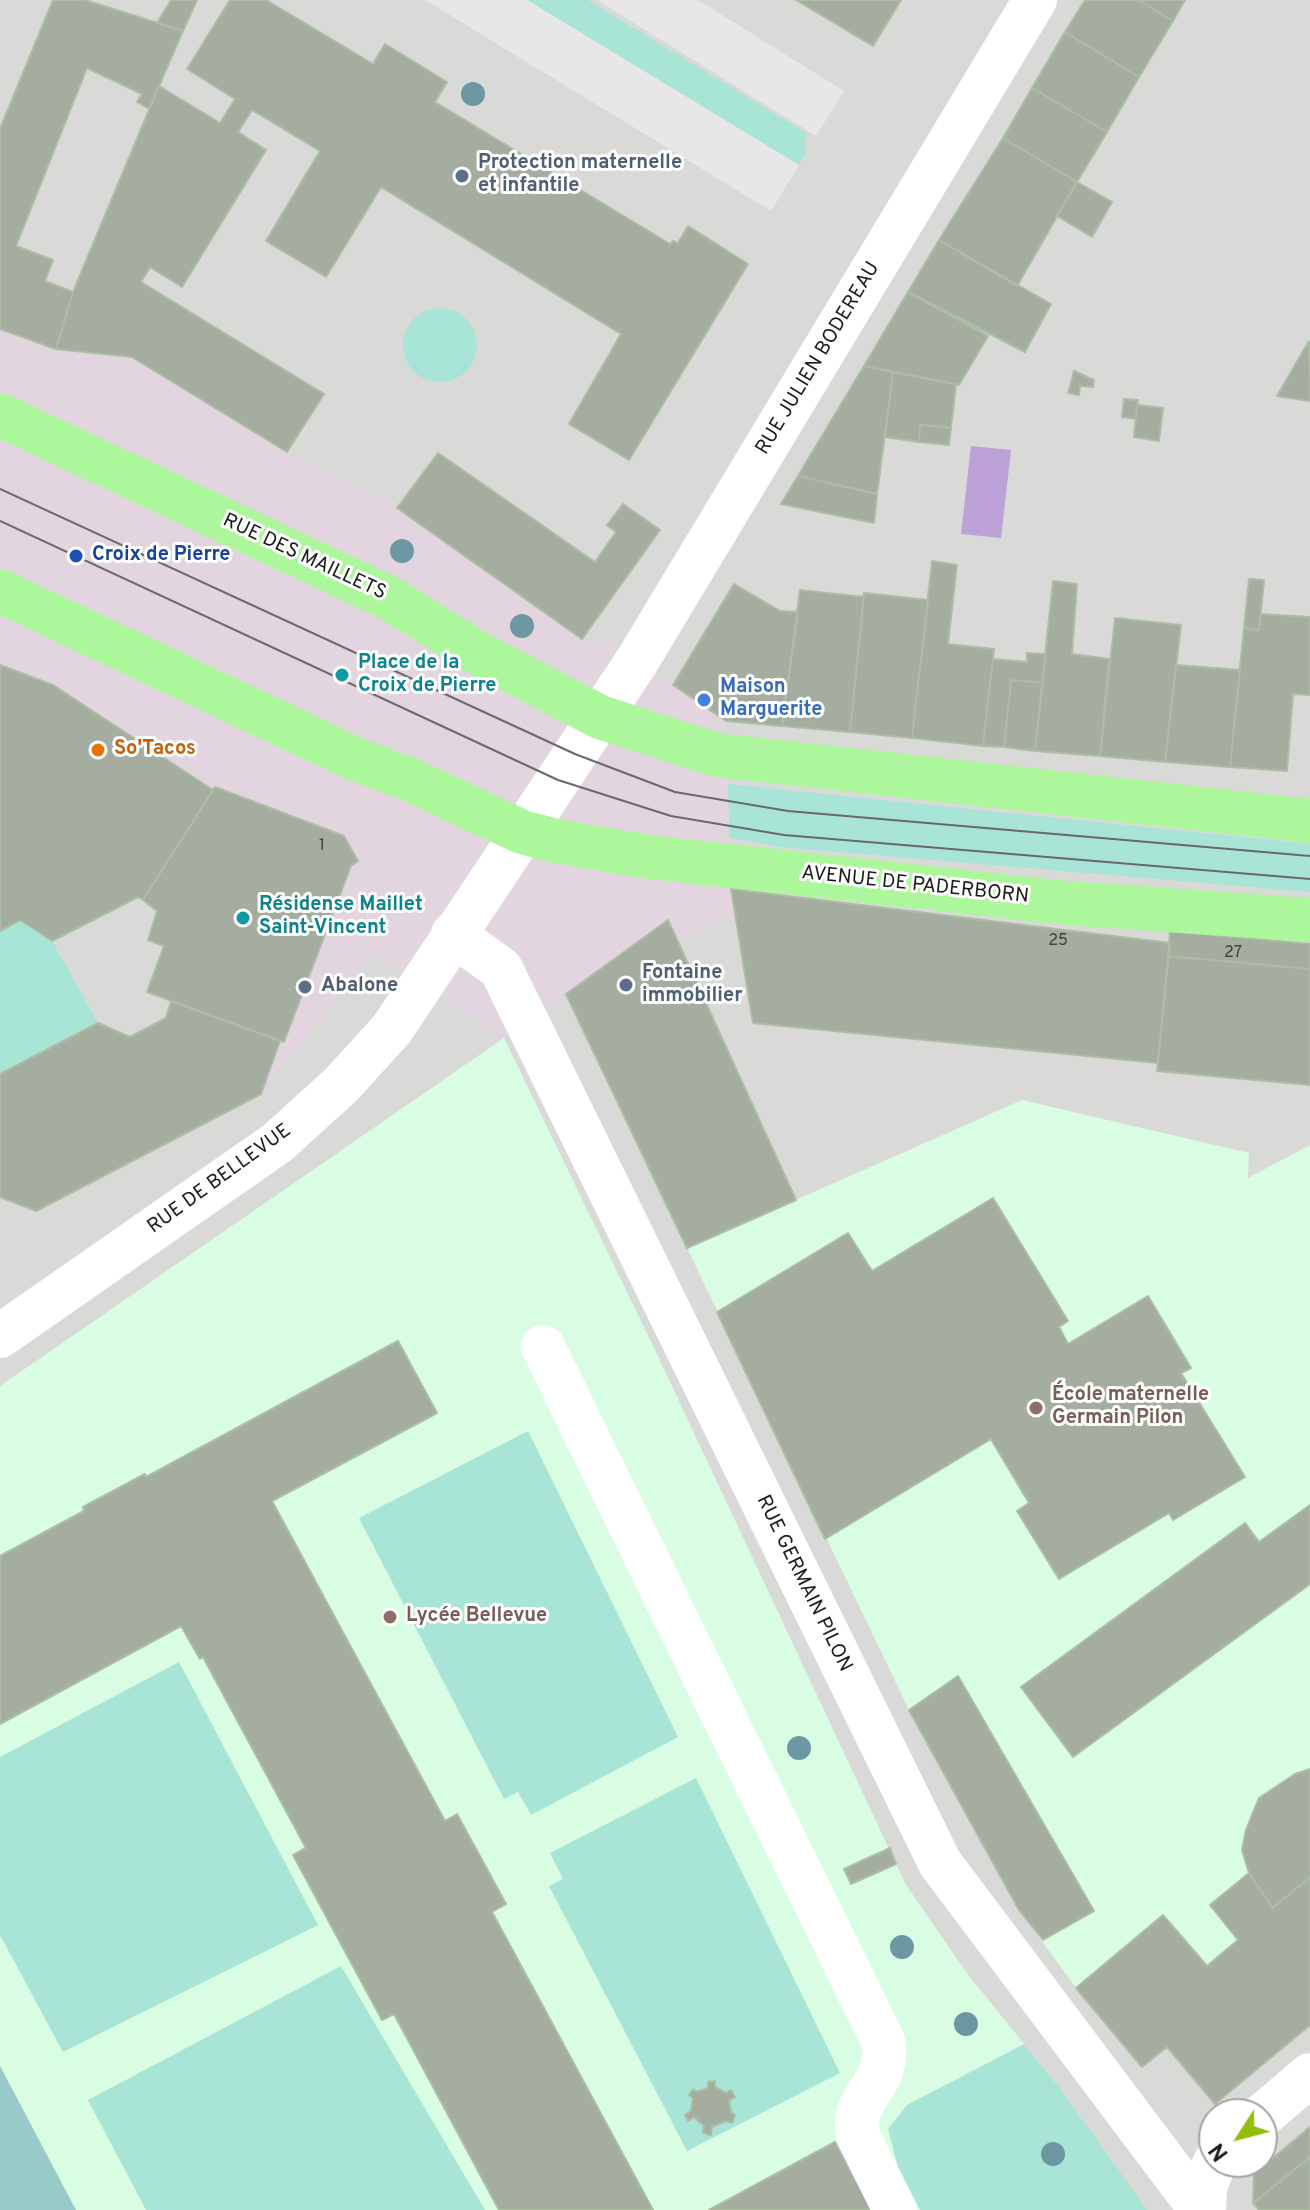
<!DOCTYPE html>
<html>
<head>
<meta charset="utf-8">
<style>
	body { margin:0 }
	#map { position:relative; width:1310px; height:2210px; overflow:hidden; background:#e2ece1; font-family:Overpass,sans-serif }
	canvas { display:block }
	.north { position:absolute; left:1198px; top:2098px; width:80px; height:80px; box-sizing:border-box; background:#fff; border:2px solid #a4a4a4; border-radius:50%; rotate:234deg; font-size:22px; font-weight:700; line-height:32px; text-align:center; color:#1b1b1b }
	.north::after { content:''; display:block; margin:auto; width:28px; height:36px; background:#91be09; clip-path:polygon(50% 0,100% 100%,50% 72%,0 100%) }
</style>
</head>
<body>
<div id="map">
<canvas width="1310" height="2210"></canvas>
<div class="north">N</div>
</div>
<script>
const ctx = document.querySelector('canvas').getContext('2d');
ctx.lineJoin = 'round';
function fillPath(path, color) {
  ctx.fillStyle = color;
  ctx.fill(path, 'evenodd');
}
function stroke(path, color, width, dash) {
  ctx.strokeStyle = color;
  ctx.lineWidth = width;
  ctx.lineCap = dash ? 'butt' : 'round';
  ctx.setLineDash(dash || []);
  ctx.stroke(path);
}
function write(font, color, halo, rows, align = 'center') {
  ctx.font = font + ' Overpass,sans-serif';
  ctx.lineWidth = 6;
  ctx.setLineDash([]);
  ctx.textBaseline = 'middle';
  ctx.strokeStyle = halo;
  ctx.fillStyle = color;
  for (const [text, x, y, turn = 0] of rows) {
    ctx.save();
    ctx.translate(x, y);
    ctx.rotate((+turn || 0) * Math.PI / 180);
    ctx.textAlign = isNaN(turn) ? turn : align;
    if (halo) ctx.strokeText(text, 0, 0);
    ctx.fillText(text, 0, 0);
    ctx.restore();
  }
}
const residential = new Path2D(`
	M 0,0 L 1310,0 L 1310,2210 L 0,2210 ZM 1214,2114 L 1262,2114 L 1262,2162 L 1214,2162 Z`);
const education = new Path2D(`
	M 504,1038 L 655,1350 L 906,1885 L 969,1976 L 1059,2087 L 1146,2210 L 0,2210 L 0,1386 Z
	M 1022,1100 L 1249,1153 L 1248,1178 L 1310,1145 L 1310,2025 L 1215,2104 L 1167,2047 L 1142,2067 L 1076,1988 L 1019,1910 L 909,1710 L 687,1248 Z`);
const grass = new Path2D(`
	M 527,0 L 588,0 L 806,133 L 806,154 L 799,165 Z
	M403 345a37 37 0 1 1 74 0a37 37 0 1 1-74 0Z
	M 709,782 L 1310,844 L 1310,892 L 780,847 L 666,826 Z
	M 20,920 L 52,941 L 98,1023 L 0,1074 L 0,931 Z
	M 528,1431 L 678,1737 L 531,1815 L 518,1792 L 504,1799 L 359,1518 Z
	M 179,1662 L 318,1925 L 63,2052 L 0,1935 L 0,1757 Z
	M 696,1778 L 840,2073 L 687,2151 L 549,1886 L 563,1879 L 550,1853 Z
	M 341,1966 L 485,2210 L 146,2210 L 88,2100 Z
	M 1024,2044 L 1059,2087 L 1147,2210 L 920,2210 L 898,2167 L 888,2129 L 907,2105 Z`);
const forest = new Path2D(`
	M 0,2066 L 76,2210 L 0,2210 Z`);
const parking = new Path2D(`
	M 425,0 L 527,0 L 799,165 L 771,211 Z
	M 597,0 L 698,0 L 844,91 L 816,136 Z`);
const plaza = new Path2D(`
	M 0,329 L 56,349 L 132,357 L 287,452 L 397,508 L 595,649 L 603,639 L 726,721 L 731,889 L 735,914 L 677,940 L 667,920 L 504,1038 L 373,952 L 261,1094 L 280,1041 L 284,1042 L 351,866 L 358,861 L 344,836 L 216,788 L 213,790 L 53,685 L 0,665 Z`);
const water = new Path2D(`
	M 971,446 L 1011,450 L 1001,538 L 961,534 Z`);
const building = new Path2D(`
	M 53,0 L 85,0 L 183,31 L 149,109 L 137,102 L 142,94 L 87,68 L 16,246 L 53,260 L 45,281 L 73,292 L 56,349 L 0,329 L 0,129 Z
	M 171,0 L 197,0 L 183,31 L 157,23 Z
	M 230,0 L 266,0 L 373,64 L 385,44 L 447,82 L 435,102 L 670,244 L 673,241 L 678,243 L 688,226 L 748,264 L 629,460 L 569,424 L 621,334 L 381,187 L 326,277 L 266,241 L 320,151 L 252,110 L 238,132 L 266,150 L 182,287 L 150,267 L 141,282 L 324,394 L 287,452 L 132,357 L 56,349 L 73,292 L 159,86 L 220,123 L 235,99 L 187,69 Z
	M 796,0 L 901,0 L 873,46 Z
	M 1085,0 L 1138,0 L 1173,21 L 1139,77 L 1065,32 Z
	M 1138,0 L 1185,0 L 1173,21 Z
	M 1065,32 L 1139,77 L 1107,132 L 1032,88 Z
	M 1032,88 L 1107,132 L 1077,182 L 1003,138 Z
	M 1003,138 L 1077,182 L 1017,286 L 939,240 Z
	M 1077,182 L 1112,202 L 1092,237 L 1057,216 Z
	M 939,240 L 1051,304 L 1025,352 L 908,292 Z
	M 908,292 L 988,336 L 959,385 L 864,366 Z
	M 1309,341 L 1310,401 L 1277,396 Z
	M 864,366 L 893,372 L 877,494 L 798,476 Z
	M 1074,371 L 1094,380 L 1093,387 L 1080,386 L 1079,395 L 1068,393 Z
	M 893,372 L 956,384 L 951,428 L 920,425 L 919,442 L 885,437 Z
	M 1124,399 L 1138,400 L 1136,419 L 1122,417 Z
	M 1137,405 L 1163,408 L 1159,441 L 1134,437 Z
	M 920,425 L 951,428 L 949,445 L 919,442 Z
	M 438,453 L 595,562 L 616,532 L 607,525 L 623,504 L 660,530 L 582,639 L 397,508 Z
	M 798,476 L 877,494 L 874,523 L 781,504 Z
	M 932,561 L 957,565 L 948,644 L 994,649 L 983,746 L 912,738 Z
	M 1249,579 L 1264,580 L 1259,630 L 1244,628 Z
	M 1053,581 L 1077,584 L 1072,654 L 1109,659 L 1100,756 L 1035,751 Z
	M 734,584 L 780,611 L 798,612 L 782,726 L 726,721 L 673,685 Z
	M 800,590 L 864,597 L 850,732 L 782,726 Z
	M 864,593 L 928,600 L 912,738 L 850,732 Z
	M 1261,614 L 1310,617 L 1310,695 L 1293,694 L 1287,771 L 1230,767 L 1244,628 L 1259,630 Z
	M 1115,618 L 1181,625 L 1165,762 L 1100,756 Z
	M 1027,653 L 1045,654 L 1043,683 L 1011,680 L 1004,747 L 983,746 L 993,659 L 1027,662 Z
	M 0,665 L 53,685 L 213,790 L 143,900 L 138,897 L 52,941 L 20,920 L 0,931 Z
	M 1176,665 L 1240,670 L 1230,767 L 1165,762 Z
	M 1011,680 L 1043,683 L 1035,751 L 1004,747 Z
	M 215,787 L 344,836 L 358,861 L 351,866 L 284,1042 L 147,992 L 164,946 L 148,940 L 157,911 L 143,900 Z
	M 731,889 L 1170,943 L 1158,1063 L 753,1023 Z
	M 668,920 L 796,1200 L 687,1248 L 566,994 Z
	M 1170,931 L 1310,944 L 1310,969 L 1168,956 Z
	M 1168,956 L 1310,969 L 1310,1085 L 1157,1071 Z
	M 171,1001 L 280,1041 L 261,1094 L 36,1211 L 0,1197 L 0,1074 L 98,1023 L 130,1037 L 166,1018 Z
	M 993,1198 L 1068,1321 L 1059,1327 L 1068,1344 L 1148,1296 L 1191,1368 L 1181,1373 L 1245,1477 L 1173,1520 L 1169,1513 L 1059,1579 L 1017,1511 L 1029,1503 L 991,1439 L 825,1539 L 717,1312 L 848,1233 L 872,1271 Z
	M 398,1341 L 437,1413 L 272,1501 L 445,1821 L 457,1814 L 506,1904 L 492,1912 L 653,2210 L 499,2210 L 394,2014 L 382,2020 L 293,1855 L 306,1848 L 203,1657 L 200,1659 L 181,1626 L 0,1724 L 0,1556 L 84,1511 L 83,1507 L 145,1474 L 146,1477 Z
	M 1310,1505 L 1310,1584 L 1073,1757 L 1021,1687 L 1245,1523 L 1259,1542 Z
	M 958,1676 L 1094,1911 L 1043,1940 L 1019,1910 L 909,1710 Z
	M 1310,1769 L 1310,1877 L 1273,1908 L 1249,1873 L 1242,1850 L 1246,1830 L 1259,1798 L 1295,1774 Z
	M 890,1848 L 896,1864 L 851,1884 L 844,1869 Z
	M 1249,1873 L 1273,1908 L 1310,1877 L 1310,2025 L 1215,2104 L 1167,2047 L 1142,2067 L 1076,1988 L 1163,1915 L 1207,1966 L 1238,1940 L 1210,1905 Z
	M 715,2081 L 715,2087 L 726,2093 L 731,2090 L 735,2097 L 729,2100 L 731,2112 L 735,2115 L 732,2123 L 726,2121 L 712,2127 L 711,2135 L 703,2133 L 704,2126 L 694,2117 L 688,2121 L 685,2115 L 691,2111 L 693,2098 L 689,2095 L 693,2089 L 697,2092 L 708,2088 L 708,2082 Z
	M 1310,2127 L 1310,2157 L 1253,2203 L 1254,2174 Z
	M 835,2142 L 872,2210 L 709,2210 Z
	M 1310,2157 L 1310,2210 L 1259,2210 L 1253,2203 Z`);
const minor = new Path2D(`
	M 453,934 L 501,969 L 940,1863 L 1201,2210
	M 0,1336 L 277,1143 L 341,1085 L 392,1029 L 637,661 L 1035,0
	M 543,1347 L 883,2041 C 892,2088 850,2092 858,2136 L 895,2210
	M 1262,2116 L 1310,2075
	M 1204,2210 L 1205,2187 L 1215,2162`);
const major = new Path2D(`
	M 0,415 L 389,598 L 481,655 L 600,717 L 717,755 L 1310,821
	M 0,591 L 353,758 L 411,780 L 522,832 L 556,841 L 649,857 L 1067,903 L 1310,920`);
const tram = new Path2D(`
	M 0,489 L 575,754 L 675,792 L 788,811 L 1310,856
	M 0,521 L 558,780 L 671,816 L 784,835 L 1310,879`);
const trees = [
	[473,94],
	[402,551],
	[522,626],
	[799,1748],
	[902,1947],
	[966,2024],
	[1053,2154]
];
const markers = [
	[462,176,8,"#5c6f8a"],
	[76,556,8,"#1a4fb4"],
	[342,675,8,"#0f9aa8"],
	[704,700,8,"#3f7fe0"],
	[98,750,8,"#e8710a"],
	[243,918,8,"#0f9aa8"],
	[626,985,8,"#5c6f8a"],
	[305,987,8,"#5c6f8a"],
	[1036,1408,8,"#8d6e63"],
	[390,1617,8,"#8d6e63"]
];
const numberNames = [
	["1",322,847],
	["25",1058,942],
	["27",1233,954]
];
const serviceNames = [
	["Protection maternelle",478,164],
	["et infantile",478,187],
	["Fontaine",642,974],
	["immobilier",642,997],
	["Abalone",321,987]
];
const streetNames = [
	["RUE JULIEN BODEREAU",819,359,-59],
	["RUE DES MAILLETS",304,558,25],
	["AVENUE DE PADERBORN",915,886,6],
	["RUE DE BELLEVUE",220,1180,-36],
	["RUE GERMAIN PILON",803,1584,64]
];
const transitNames = [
	["Croix de Pierre",92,556]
];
const cultureNames = [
	["Place de la",358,664],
	["Croix de Pierre",358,687],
	["Résidense Maillet",259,906],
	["Saint-Vincent",259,929]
];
const shopNames = [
	["Maison",720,688],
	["Marguerite",720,711]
];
const foodNames = [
	["So'Tacos",114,750]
];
const educationNames = [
	["École maternelle",1052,1396],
	["Germain Pilon",1052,1419],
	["Lycée Bellevue",406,1617]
];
fillPath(residential, '#d9d9d8');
fillPath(education, '#d9fde2');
fillPath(grass, '#a8e5d6');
fillPath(forest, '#97cac8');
fillPath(parking, '#e7e7e7');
fillPath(plaza, '#e2d5df');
fillPath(water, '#bca2d9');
fillPath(building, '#a5ada1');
stroke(building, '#acbda4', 2);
stroke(minor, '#fff', 44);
stroke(major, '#acf79b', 44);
stroke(tram, '#696969', 2);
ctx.fillStyle = '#6e97a4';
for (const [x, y] of trees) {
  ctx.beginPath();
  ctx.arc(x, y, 12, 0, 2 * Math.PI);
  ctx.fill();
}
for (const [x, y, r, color] of markers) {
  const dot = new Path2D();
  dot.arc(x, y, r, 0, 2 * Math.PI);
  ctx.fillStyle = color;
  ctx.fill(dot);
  stroke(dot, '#fff', 3);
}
write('16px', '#3e403c', null, numberNames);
write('bold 20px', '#4e5e75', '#fff', serviceNames, 'left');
write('20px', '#1b1b1b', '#fff', streetNames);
write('bold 20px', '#164399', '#fff', transitNames, 'left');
write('bold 20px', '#0d838f', '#fff', cultureNames, 'left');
write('bold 20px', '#366cbe', '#fff', shopNames, 'left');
write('bold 20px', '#c56008', '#fff', foodNames, 'left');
write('bold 20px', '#785e54', '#fff', educationNames, 'left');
</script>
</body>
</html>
